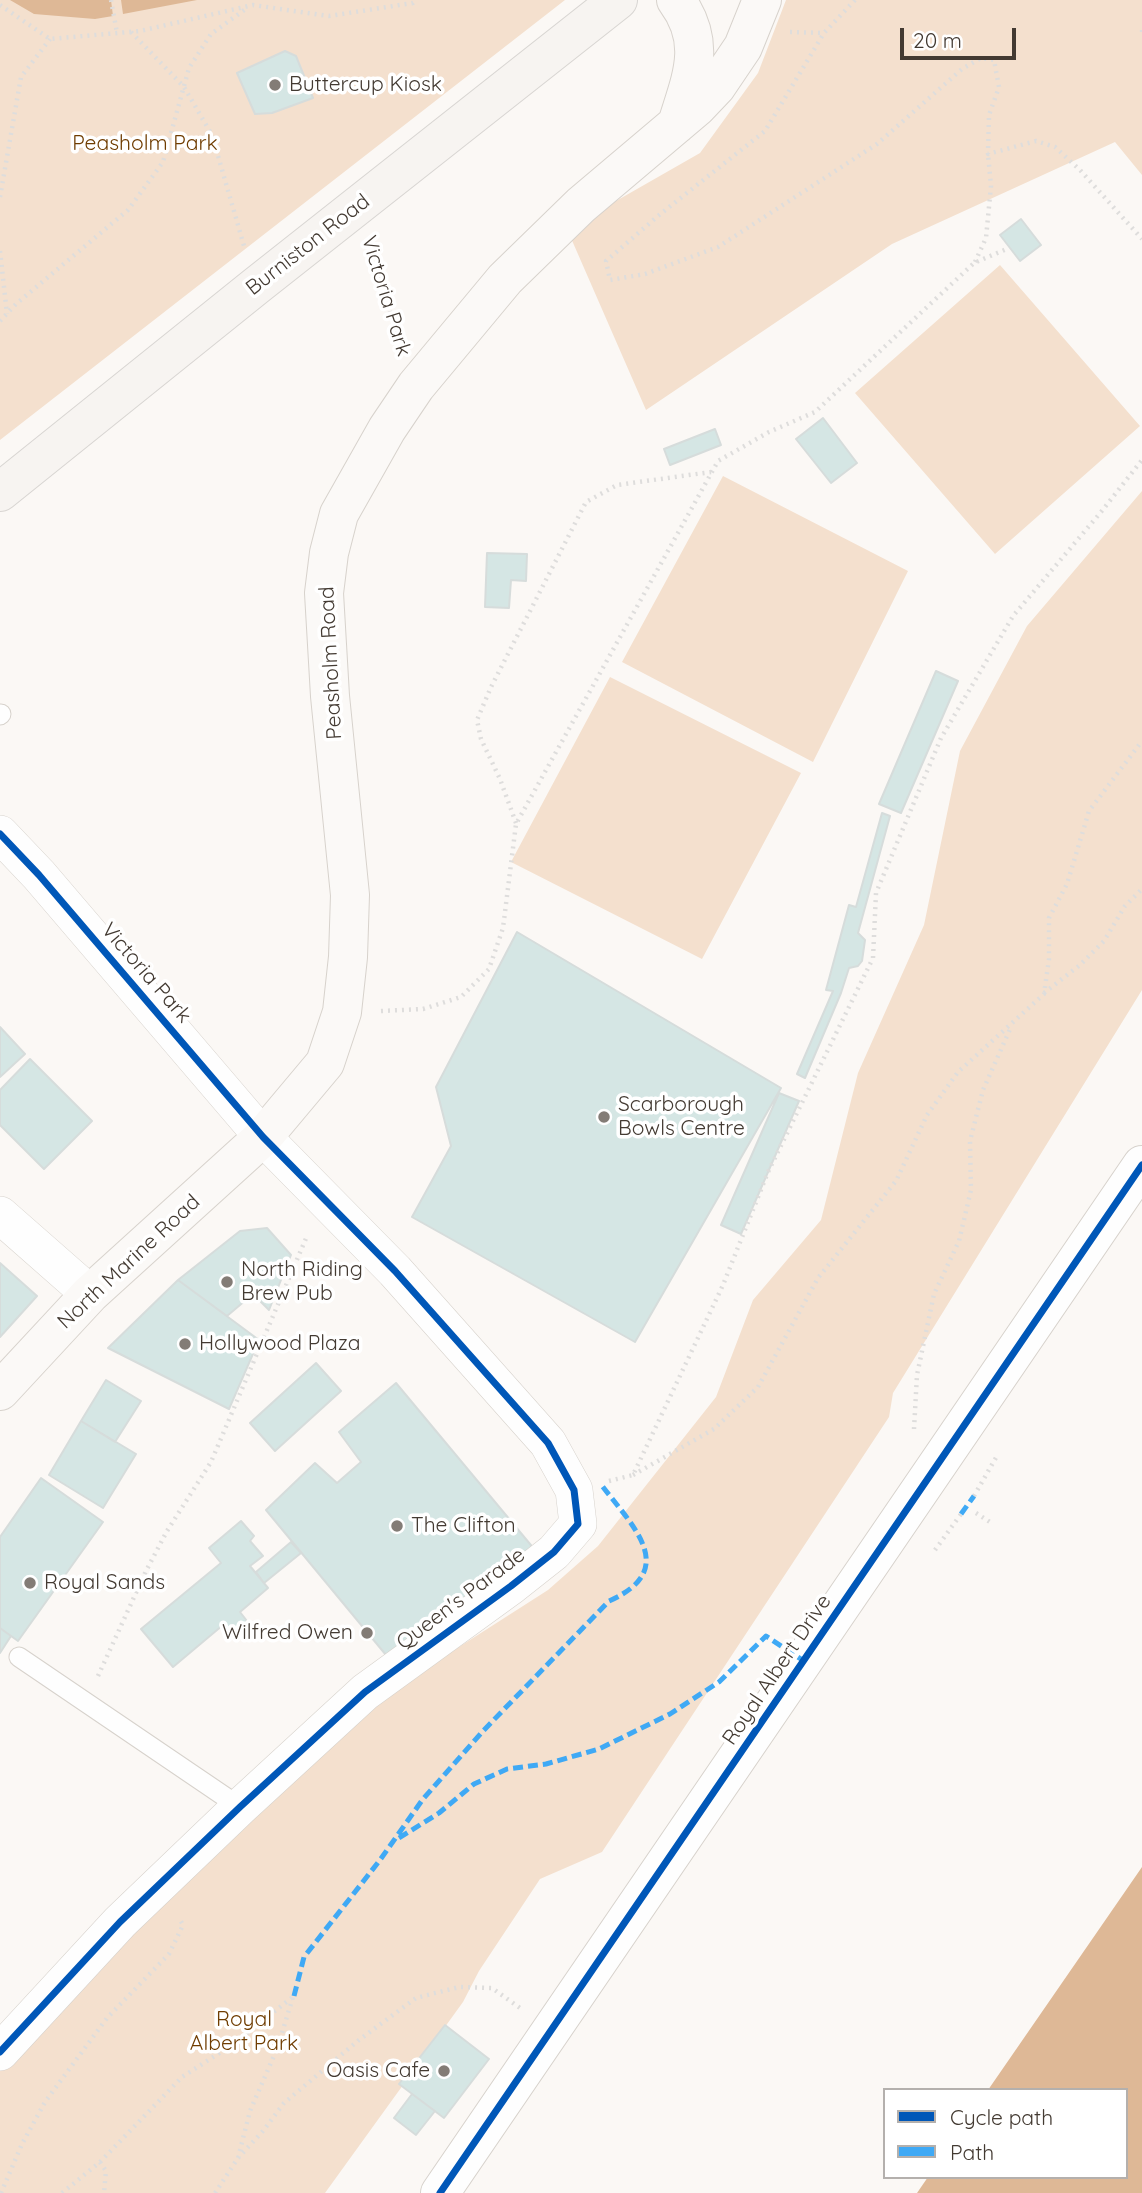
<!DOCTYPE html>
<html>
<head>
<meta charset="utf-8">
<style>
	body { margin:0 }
	#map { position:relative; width:1142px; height:2193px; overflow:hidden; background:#fbf8f5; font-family:Quicksand,sans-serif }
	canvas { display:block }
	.legend { position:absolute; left:883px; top:2088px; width:245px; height:91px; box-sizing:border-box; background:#fff; border:2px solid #b4b0ad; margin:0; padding:9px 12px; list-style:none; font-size:21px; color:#433a32 }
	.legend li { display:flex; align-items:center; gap:14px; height:35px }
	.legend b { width:35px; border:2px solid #b4b0ad }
	.scale { position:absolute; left:900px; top:28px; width:116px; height:32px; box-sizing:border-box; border:4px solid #433a32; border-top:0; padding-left:9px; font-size:21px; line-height:24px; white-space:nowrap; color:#433a32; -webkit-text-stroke:5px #fff; paint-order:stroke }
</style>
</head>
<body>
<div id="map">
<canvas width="1142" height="2193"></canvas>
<ul class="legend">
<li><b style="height:9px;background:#0057b8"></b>Cycle path</li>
<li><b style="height:9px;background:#3fa9f5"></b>Path</li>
</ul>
<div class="scale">20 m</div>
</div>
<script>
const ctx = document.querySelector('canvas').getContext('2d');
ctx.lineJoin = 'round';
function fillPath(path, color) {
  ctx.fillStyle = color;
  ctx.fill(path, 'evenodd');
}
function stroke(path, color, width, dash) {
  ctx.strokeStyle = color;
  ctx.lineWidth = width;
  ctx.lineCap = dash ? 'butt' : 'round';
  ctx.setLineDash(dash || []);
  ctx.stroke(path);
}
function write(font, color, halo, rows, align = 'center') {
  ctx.font = font + ' Quicksand,sans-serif';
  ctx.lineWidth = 7;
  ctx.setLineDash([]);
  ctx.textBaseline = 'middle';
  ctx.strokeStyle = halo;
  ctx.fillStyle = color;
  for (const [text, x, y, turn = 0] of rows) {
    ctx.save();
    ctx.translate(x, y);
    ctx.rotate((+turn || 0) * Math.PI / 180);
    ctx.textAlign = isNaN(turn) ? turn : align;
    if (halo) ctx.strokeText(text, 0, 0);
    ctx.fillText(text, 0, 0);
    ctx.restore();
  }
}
const green = new Path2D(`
	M 0,0 L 565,0 L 0,440 Z
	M 786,0 L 1142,0 L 1142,175 L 1115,142 L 892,244 L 646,410 L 567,229 L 700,153 L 758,73 Z
	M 1000,265 L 1140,426 L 995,554 L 855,393 Z
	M 723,476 L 908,571 L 813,762 L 622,662 Z
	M 1142,491 L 1142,990 L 893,1393 L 889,1417 L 602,1852 L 540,1879 L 479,1971 L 463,2002 L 325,2193 L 0,2193 L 0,2059 L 370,1704 L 548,1590 L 598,1546 L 716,1397 L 753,1300 L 821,1220 L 858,1073 L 924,925 L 960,751 L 1027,626 Z
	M 610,677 L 801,773 L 702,959 L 511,862 Z`);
const water = new Path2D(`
	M 10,0 L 111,0 L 113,16 L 95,19 L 34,14 Z
	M 121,0 L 197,0 L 123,14 Z
	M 1142,1867 L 1142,2193 L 917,2193 L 928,2177 L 1126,2177 L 1126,2090 L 988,2090 Z`);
const building = new Path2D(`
	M 285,51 L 296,56 L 313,98 L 272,113 L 255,114 L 237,73 Z
	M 1021,219 L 1041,245 L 1020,261 L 1000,235 Z
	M 823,418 L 857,463 L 831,483 L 796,439 Z
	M 715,429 L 721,445 L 670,465 L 664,449 Z
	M 487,553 L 527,554 L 526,581 L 511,580 L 509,608 L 485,607 Z
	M 936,671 L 958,681 L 901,813 L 879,804 Z
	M 882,813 L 890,816 L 858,933 L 865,940 L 862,961 L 858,966 L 849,968 L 841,993 L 805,1078 L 797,1074 L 833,991 L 826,990 L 849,905 L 856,907 Z
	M 517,932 L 781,1088 L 635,1342 L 412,1217 L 451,1146 L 436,1087 Z
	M 0,1027 L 25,1054 L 0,1077 Z
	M 30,1059 L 92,1121 L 44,1169 L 0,1125 L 0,1090 Z
	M 779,1093 L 799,1101 L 741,1234 L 721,1225 Z
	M 267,1228 L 291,1255 L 269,1310 L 253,1294 L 227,1316 L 178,1280 L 240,1231 Z
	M 0,1263 L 37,1296 L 0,1337 Z
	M 178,1280 L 259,1340 L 229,1409 L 108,1348 Z
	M 316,1363 L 341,1391 L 275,1451 L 250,1423 Z
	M 106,1380 L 141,1401 L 115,1442 L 81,1421 Z
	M 396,1383 L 535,1550 L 386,1655 L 266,1510 L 315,1463 L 337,1483 L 361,1462 L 339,1432 Z
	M 81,1421 L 136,1454 L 103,1508 L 49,1475 Z
	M 41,1478 L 103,1522 L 18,1641 L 0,1628 L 0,1537 Z
	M 241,1521 L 254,1536 L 250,1541 L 263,1556 L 250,1566 L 268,1588 L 240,1612 L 247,1621 L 230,1634 L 223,1625 L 173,1667 L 141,1629 L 221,1563 L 209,1548 Z
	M 291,1542 L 301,1553 L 264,1583 L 256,1572 Z
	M 0,1628 L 11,1636 L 0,1653 Z
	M 445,2025 L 489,2059 L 444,2118 L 399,2084 Z
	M 412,2094 L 435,2111 L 416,2135 L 394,2118 Z`);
const path = new Path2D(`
	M 111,0 L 117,33
	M 855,0 L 824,33 L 765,131 L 658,216 L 606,261 L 610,280 L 645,274 L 718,247 L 877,144 L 962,69 L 981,58 L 994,60 L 999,87 L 989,115 L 988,154 L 1036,141 L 1055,147 L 1080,170 L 1142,239
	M 0,5 L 50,39 L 140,31 L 253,5 L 329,16 L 413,3 L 416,0
	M 1142,30 L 1142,34
	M 131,32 L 184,87 L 212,135 L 244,246
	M 790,32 L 824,33
	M 0,197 L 21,77 L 50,39
	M 370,244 L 400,346
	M 0,251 L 7,314
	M 975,262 L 986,238 L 991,186 L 988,154
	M 0,321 L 16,304 L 128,210 L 163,162 L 189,68 L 211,34 L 247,8
	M 516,823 L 500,779 L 481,739 L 477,720 L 491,687 L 586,502 L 617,485 L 711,472
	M 1044,993 L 1080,965 L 1104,941 L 1125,906 L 1142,889
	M 381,1011 L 423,1009 L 461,997 L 489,969 L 503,928 L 516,824 L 718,461 L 769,432 L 815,412 L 974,263 L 1009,248
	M 914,1429 L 917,1375 L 934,1294 L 959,1241 L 971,1190 L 970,1141 L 983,1090 L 1011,1027
	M 633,1475 L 714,1429 L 758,1387 L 818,1278 L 896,1181 L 927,1115 L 958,1072 L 1044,994 L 1049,959 L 1049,918 L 1067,884 L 1089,811 L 1142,741
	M 609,1481 L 633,1475 L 723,1285 L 768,1172 L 873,958 L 876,893 L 941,738 L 1013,616 L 1101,512 L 1142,460
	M 974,1496 L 998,1454
	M 976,1513 L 993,1524
	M 935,1550 L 961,1514
	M 98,1676 L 146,1571 L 167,1531 L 211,1462 L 307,1236
	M 238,2158 L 263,2131 L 284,2103 L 359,2040 L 416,1998 L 459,1987 L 492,1988 L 520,2008
	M 100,2162 L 106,2171 L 104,2193
	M 1,2193 L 22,2144 L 45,2102 L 107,2018 L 169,1954 L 183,1925 L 179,1918
	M 62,2193 L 100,2162 L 182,2077 L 229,2047 L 294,1996
	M 215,2193 L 238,2158 L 250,2111 L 277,2049 L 293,1997`);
const service = new Path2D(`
	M 0,715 L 1,714
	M 19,1657 L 240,1807`);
const minor = new Path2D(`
	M 0,834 L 39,875 L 263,1137 L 395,1271 L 548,1443 L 574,1490 L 578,1524 L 554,1552 L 511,1586 L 365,1692 L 240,1807 L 120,1922 L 0,2052
	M 0,1215 L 90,1294`);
const tertiary = new Path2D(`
	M 440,2193 C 675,1851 907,1507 1142,1165`);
const secondary = new Path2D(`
	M 676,0 C 708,43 691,78 677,124
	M 0,1391 L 90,1294 L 263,1137 L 325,1063 L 342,1012 L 348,957 L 350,895 L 330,696 L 324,593 L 329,553 L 339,514 L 387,429 L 416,386 L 505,279 L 581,205 L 697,107 L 716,87 L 743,47 L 762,0`);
const primary = new Path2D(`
	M 0,492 L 256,286 L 618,0`);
const quiet = new Path2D(`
	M 961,1514 L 974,1496
	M 399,1838 L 439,1813 L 474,1784 L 507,1769 L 546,1764 L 599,1749 L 670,1714 L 719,1682 L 766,1636 L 804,1661
	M 294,1996 L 304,1957 L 380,1860 L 423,1799 L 483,1731 L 609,1601 C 681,1569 632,1526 600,1483`);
const cycleway = new Path2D(`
	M 0,834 L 39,875 L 263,1137 L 395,1271 L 548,1443 L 574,1490 L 578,1524 L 554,1552 L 511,1586 L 365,1692 L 240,1807 L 120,1922 L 0,2052
	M 440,2193 C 675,1851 907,1507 1142,1165`);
const markers = [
	[275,85,7,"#837c76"],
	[604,1117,7,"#837c76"],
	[227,1282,7,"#837c76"],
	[185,1344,7,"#837c76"],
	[397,1526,7,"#837c76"],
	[30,1583,7,"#837c76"],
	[367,1633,7,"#837c76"],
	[444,2071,7,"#837c76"]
];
const poiNames = [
	["Buttercup Kiosk",289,85],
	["Scarborough",618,1105],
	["Bowls Centre",618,1129],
	["North Riding",241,1270],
	["Brew Pub",241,1294],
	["Hollywood Plaza",199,1344],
	["The Clifton",411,1526],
	["Royal Sands",44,1583],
	["Wilfred Owen",353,1633,"right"],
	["Oasis Cafe",430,2071,"right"]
];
const parkNames = [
	["Peasholm Park",145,144],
	["Royal",244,2020],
	["Albert Park",244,2044]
];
const streetNames = [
	["Burniston Road",308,245,-38],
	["Victoria Park",386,296,73],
	["Peasholm Road",331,663,-93],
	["Victoria Park",146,973,49],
	["North Marine Road",129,1262,-43],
	["Queen's Parade",461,1599,-37],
	["Royal Albert Drive",777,1670,-56]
];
fillPath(green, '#f4e0ce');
fillPath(water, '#deb896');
fillPath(building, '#d5e6e4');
stroke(building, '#d6dcdb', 2);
stroke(service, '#d7d2cc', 21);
stroke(minor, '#d7d2cc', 38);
stroke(tertiary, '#d7d2cc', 40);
stroke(secondary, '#d7d2cc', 40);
stroke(primary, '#d8d5d2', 40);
stroke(path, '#dedddc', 4.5, [2, 5]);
stroke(service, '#fefefe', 19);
stroke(minor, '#fefefe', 37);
stroke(tertiary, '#fefefe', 38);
stroke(secondary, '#fbf9f7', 38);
stroke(primary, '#f7f4f1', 38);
stroke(quiet, '#3fa9f5', 5, [10, 5]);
stroke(cycleway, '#0057b8', 7);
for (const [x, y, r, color] of markers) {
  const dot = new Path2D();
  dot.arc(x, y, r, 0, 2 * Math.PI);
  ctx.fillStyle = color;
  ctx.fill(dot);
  stroke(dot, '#fff', 2.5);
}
write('21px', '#433a32', '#fff', poiNames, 'left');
write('21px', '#6f3c00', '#fff', parkNames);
write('21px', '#433a32', '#fff', streetNames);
</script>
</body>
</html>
